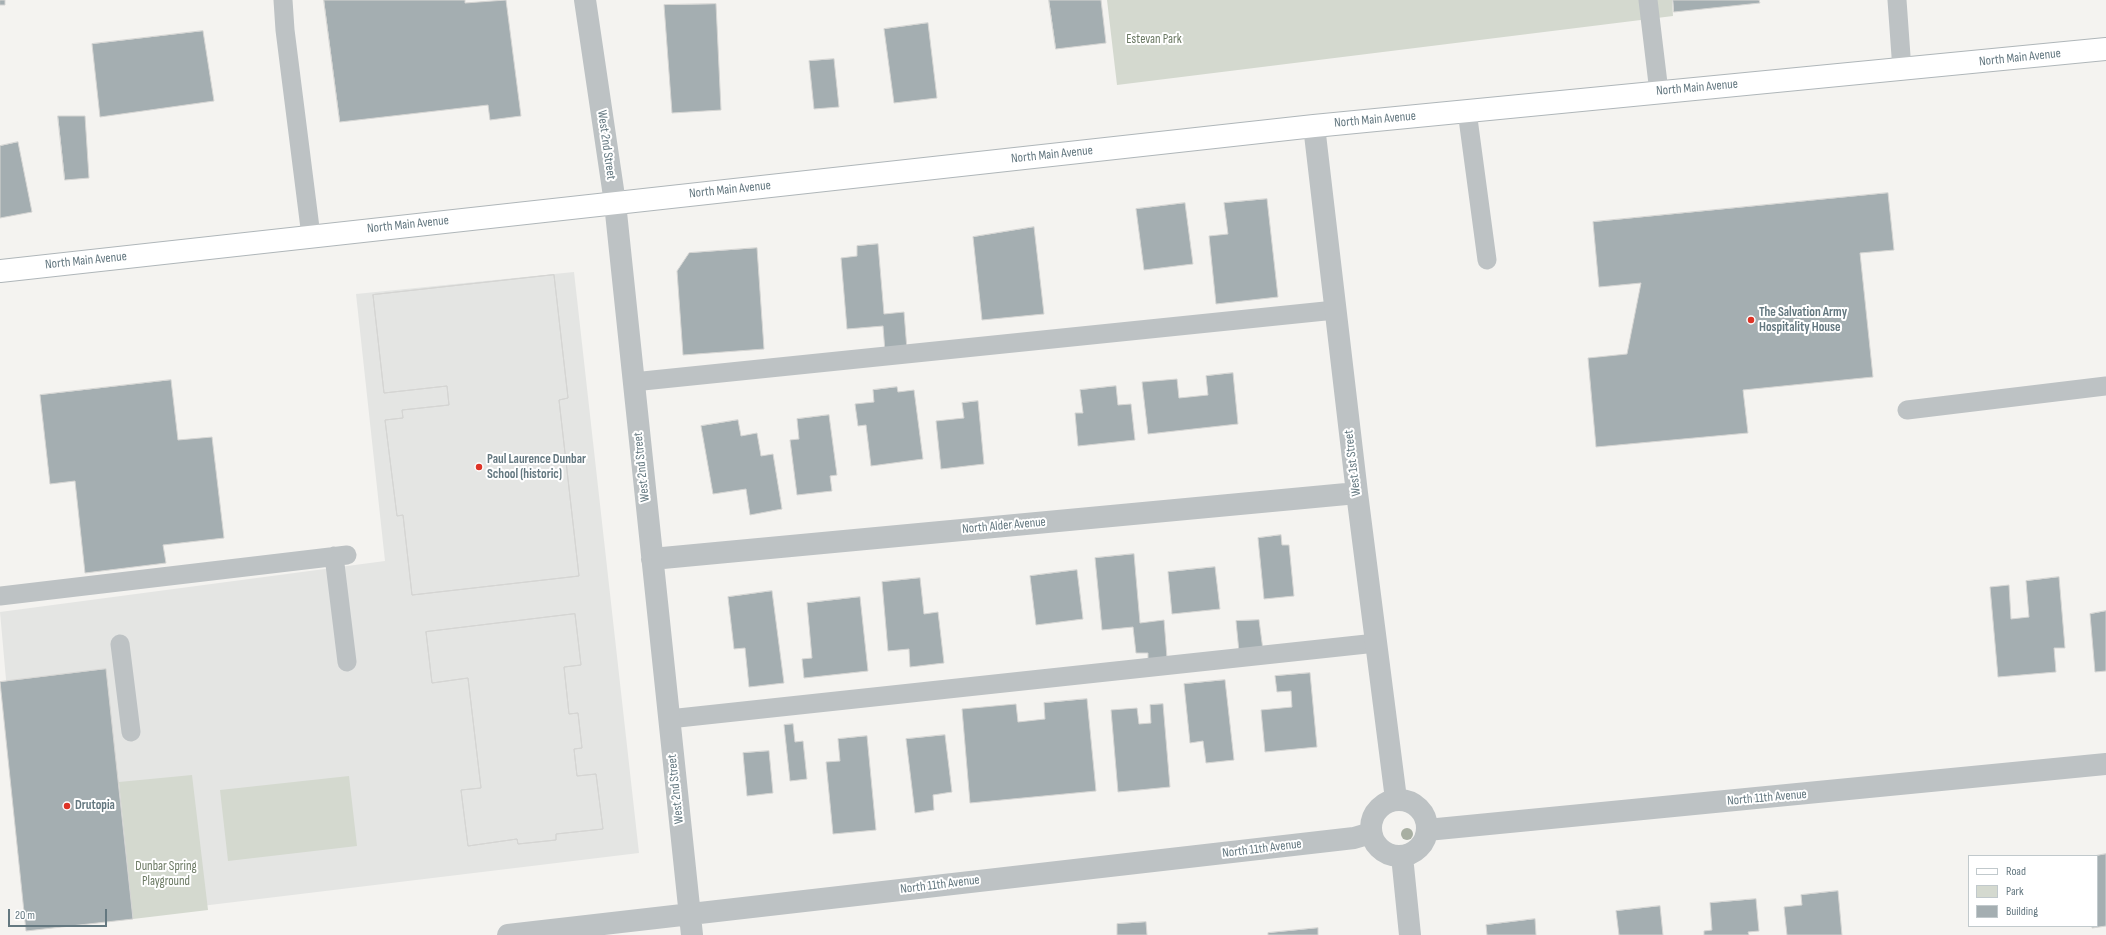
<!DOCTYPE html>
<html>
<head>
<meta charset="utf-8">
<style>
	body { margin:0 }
	#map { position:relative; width:2106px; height:935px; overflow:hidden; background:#f4f3f0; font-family:"Sofia Sans Condensed",sans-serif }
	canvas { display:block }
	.legend { position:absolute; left:1968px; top:855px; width:130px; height:72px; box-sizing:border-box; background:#fff; border:1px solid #c1c9cc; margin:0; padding:5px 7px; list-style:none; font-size:12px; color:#647880 }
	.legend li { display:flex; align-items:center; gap:8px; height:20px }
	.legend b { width:20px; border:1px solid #c1c9cc }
	.scale { position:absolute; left:8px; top:909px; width:99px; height:18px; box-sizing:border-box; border:2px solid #647880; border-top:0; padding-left:5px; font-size:12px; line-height:14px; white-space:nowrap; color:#647880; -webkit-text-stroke:3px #fff; paint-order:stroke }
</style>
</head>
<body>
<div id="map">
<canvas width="2106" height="935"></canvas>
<ul class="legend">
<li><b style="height:5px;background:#fff"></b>Road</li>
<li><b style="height:11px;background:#d4d9cf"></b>Park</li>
<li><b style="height:11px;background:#a4aeb1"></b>Building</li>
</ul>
<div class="scale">20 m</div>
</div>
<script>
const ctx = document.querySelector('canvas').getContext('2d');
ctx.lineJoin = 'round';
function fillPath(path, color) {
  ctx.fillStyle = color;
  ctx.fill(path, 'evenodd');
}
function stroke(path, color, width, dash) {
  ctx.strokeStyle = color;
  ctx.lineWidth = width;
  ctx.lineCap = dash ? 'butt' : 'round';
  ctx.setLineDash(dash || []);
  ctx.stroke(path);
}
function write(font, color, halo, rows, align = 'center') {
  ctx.font = font + ' "Sofia Sans Condensed",sans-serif';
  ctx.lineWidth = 4;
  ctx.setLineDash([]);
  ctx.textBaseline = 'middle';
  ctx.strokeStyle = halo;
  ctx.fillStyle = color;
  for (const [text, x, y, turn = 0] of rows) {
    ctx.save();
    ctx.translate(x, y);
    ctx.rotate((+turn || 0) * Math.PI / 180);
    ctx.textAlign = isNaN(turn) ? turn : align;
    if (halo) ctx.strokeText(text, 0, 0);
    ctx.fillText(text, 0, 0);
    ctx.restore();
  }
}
const built = new Path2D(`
	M 574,272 L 639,853 L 28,927 L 0,612 L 385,561 L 356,294 Z`);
const green = new Path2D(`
	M 1107,0 L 1672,0 L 1673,16 L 1117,85 Z
	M 192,775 L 208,910 L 133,919 L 119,782 Z
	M 349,776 L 357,846 L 228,861 L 220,790 Z`);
const building = new Path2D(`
	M 0,0 L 5,0 L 5,5 L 0,5 Z
	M 324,0 L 465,0 L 465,3 L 506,0 L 521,116 L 490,120 L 488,105 L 340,122 Z
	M 1049,0 L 1101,0 L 1106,43 L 1056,49 Z
	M 1673,0 L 1759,0 L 1760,3 L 1674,12 Z
	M 716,4 L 721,110 L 672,113 L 664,5 Z
	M 928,23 L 937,98 L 894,103 L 884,29 Z
	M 203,31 L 214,101 L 100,117 L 92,44 Z
	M 834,59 L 839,107 L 814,109 L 809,61 Z
	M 58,116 L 85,116 L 89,178 L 65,180 Z
	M 18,142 L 32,212 L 0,218 L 0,146 Z
	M 1888,193 L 1894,250 L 1860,253 L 1873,377 L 1743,390 L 1748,433 L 1596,447 L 1588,358 L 1627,354 L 1641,283 L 1599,287 L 1593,222 Z
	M 1267,199 L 1278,297 L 1216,304 L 1209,236 L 1228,234 L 1224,203 Z
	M 1185,203 L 1193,264 L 1144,270 L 1136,209 Z
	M 1034,227 L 1044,314 L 982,320 L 973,237 Z
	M 878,244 L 884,314 L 904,312 L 907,350 L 885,352 L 883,326 L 847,329 L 841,258 L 857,256 L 857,246 Z
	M 757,248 L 764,349 L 683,355 L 677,271 L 689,253 Z
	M 554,275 L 568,398 L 559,400 L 579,576 L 412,595 L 403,515 L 397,516 L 385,420 L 403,418 L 402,410 L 449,405 L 447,386 L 384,393 L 373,295 Z
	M 554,275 L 568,398 L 559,400 L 579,576 L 412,595 L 403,515 L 397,516 L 385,420 L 403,418 L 402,410 L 449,405 L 447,386 L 384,393 L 373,295 Z
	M 1233,373 L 1238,424 L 1148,434 L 1142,382 L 1177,379 L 1179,398 L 1208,395 L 1206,376 Z
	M 171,380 L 178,440 L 212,437 L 224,538 L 163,545 L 166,563 L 85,573 L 75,481 L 50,484 L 40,395 Z
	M 1116,386 L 1118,405 L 1131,404 L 1135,440 L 1078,446 L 1075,413 L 1083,413 L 1080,390 Z
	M 897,387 L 898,392 L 914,390 L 923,459 L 871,466 L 866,425 L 858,426 L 855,404 L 874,402 L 873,390 Z
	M 978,401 L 984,464 L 941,469 L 936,421 L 964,418 L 962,403 Z
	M 829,415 L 837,475 L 830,476 L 832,491 L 797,495 L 790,440 L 799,439 L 797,419 Z
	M 738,420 L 741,436 L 757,433 L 761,456 L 773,454 L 782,509 L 750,515 L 746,489 L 713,494 L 701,426 Z
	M 1281,535 L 1282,545 L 1289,545 L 1294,596 L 1264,599 L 1258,538 Z
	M 1134,554 L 1140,623 L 1164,620 L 1167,658 L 1148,660 L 1148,653 L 1136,653 L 1133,627 L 1102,630 L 1095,558 Z
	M 1215,567 L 1220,609 L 1172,614 L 1168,572 Z
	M 1077,570 L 1083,619 L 1036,625 L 1030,576 Z
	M 2059,577 L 2065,648 L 2054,648 L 2056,672 L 1998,677 L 1990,587 L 2009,585 L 2011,619 L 2029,617 L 2026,581 Z
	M 920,578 L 924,614 L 938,612 L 944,663 L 910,667 L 909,649 L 888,651 L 882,582 Z
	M 772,591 L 784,683 L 749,687 L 745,648 L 734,649 L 728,597 Z
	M 860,597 L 868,671 L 804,678 L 802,659 L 812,658 L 807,603 Z
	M 2106,611 L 2106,671 L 2095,672 L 2090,614 Z
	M 575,614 L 581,665 L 564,667 L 569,714 L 578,713 L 582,748 L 574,749 L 577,776 L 596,774 L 603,829 L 556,834 L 556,840 L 518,844 L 517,839 L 468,846 L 461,790 L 481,788 L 468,678 L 432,683 L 426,632 Z
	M 575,614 L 581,665 L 564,667 L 569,714 L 578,713 L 582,748 L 574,749 L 577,776 L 596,774 L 603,829 L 556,834 L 556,840 L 518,844 L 517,839 L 468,846 L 461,790 L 481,788 L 468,678 L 432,683 L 426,632 Z
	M 1259,620 L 1263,650 L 1239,652 L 1236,621 Z
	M 106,669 L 133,919 L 26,931 L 0,682 Z
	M 1310,673 L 1317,747 L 1265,752 L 1261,710 L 1292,707 L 1291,691 L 1277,692 L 1275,676 Z
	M 1225,680 L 1234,760 L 1206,763 L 1203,741 L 1190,743 L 1184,684 Z
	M 1087,699 L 1096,791 L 970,803 L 962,709 L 1016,704 L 1018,722 L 1045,719 L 1044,703 Z
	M 1163,704 L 1170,787 L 1118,792 L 1111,710 L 1137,708 L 1139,724 L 1151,723 L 1150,705 Z
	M 793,724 L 795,742 L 803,741 L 807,779 L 790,781 L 784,725 Z
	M 945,735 L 952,792 L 933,795 L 934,810 L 915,813 L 906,739 Z
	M 867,736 L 876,830 L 833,834 L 826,762 L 840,761 L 838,739 Z
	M 769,751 L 773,793 L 747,796 L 743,753 Z
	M 2106,854 L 2106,926 L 2092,928 L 2092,926 L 2097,926 L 2097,856 L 2094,856 Z
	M 1838,891 L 1842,935 L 1787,935 L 1784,907 L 1802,905 L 1801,895 Z
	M 1756,899 L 1759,931 L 1748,932 L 1749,935 L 1704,935 L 1704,931 L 1712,930 L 1710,903 Z
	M 1660,906 L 1663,935 L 1619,935 L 1616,911 Z
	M 1535,919 L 1536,935 L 1487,935 L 1486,925 Z
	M 1146,922 L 1147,935 L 1117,935 L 1117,924 Z
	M 1318,928 L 1318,935 L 1268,935 L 1268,933 Z`);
const lane = new Path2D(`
	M 283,0 L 285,30 L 311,236
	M 1648,0 L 1659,92
	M 1897,0 L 1902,70
	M 1467,111 L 1487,260
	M 633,382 L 1335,310
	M 1907,410 L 2106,386
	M 334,556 L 347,662
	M 0,596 L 347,555
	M 120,644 L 131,732
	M 669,719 L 1376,643`);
const street = new Path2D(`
	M 585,0 L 615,203 L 692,935
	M 1314,126 L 1357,493 L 1396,799
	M 652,559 L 1357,493
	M1371 828a28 28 0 1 1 56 0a28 28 0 1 1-56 0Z
	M 1427,830 L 2106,764
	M 1402,856 L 1410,935
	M 508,935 L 1354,838 L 1371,833`);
const secondary = new Path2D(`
	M 0,271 L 1314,126 L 2106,49`);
const trees = [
	[1407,834]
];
const markers = [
	[1751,320,4,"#de3326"],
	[479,467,4,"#de3326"],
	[67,806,4,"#de3326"]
];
const parkNames = [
	["Estevan Park",1154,40],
	["Dunbar Spring",166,867],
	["Playground",166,882]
];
const streetNames = [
	["North Main Avenue",2020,58,-6],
	["North Main Avenue",1697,88,-5],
	["North Main Avenue",1375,120,-5],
	["West 2nd Street",606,145,82],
	["North Main Avenue",1052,155,-6],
	["North Main Avenue",730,190,-6],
	["North Main Avenue",408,225,-6],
	["North Main Avenue",86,261,-6],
	["West 1st Street",1353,463,-97],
	["West 2nd Street",642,467,-96],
	["North Alder Avenue",1004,526,-5],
	["West 2nd Street",676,789,-96],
	["North 11th Avenue",1767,798,-5],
	["North 11th Avenue",1262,849,-7],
	["North 11th Avenue",940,885,-7]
];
const poiNames = [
	["The Salvation Army",1759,313],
	["Hospitality House",1759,328],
	["Paul Laurence Dunbar",487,460],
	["School (historic)",487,475],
	["Drutopia",75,806]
];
fillPath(built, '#e4e5e3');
fillPath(green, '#d4d9cf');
fillPath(building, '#a4aeb1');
stroke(building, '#d5d5d3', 1);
stroke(secondary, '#afb6b9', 24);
stroke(lane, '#bdc2c4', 19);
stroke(street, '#bdc2c4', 22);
stroke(secondary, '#fff', 22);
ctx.fillStyle = '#a8afa2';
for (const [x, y] of trees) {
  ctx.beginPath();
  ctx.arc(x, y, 6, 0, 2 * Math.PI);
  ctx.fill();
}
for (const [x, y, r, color] of markers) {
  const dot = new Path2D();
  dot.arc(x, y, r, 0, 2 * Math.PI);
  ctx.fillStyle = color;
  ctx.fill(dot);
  stroke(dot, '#fff', 1.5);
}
write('13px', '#6a7862', '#fff', parkNames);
write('13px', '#647880', '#fff', streetNames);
write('bold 13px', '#647880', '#fff', poiNames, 'left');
</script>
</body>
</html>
